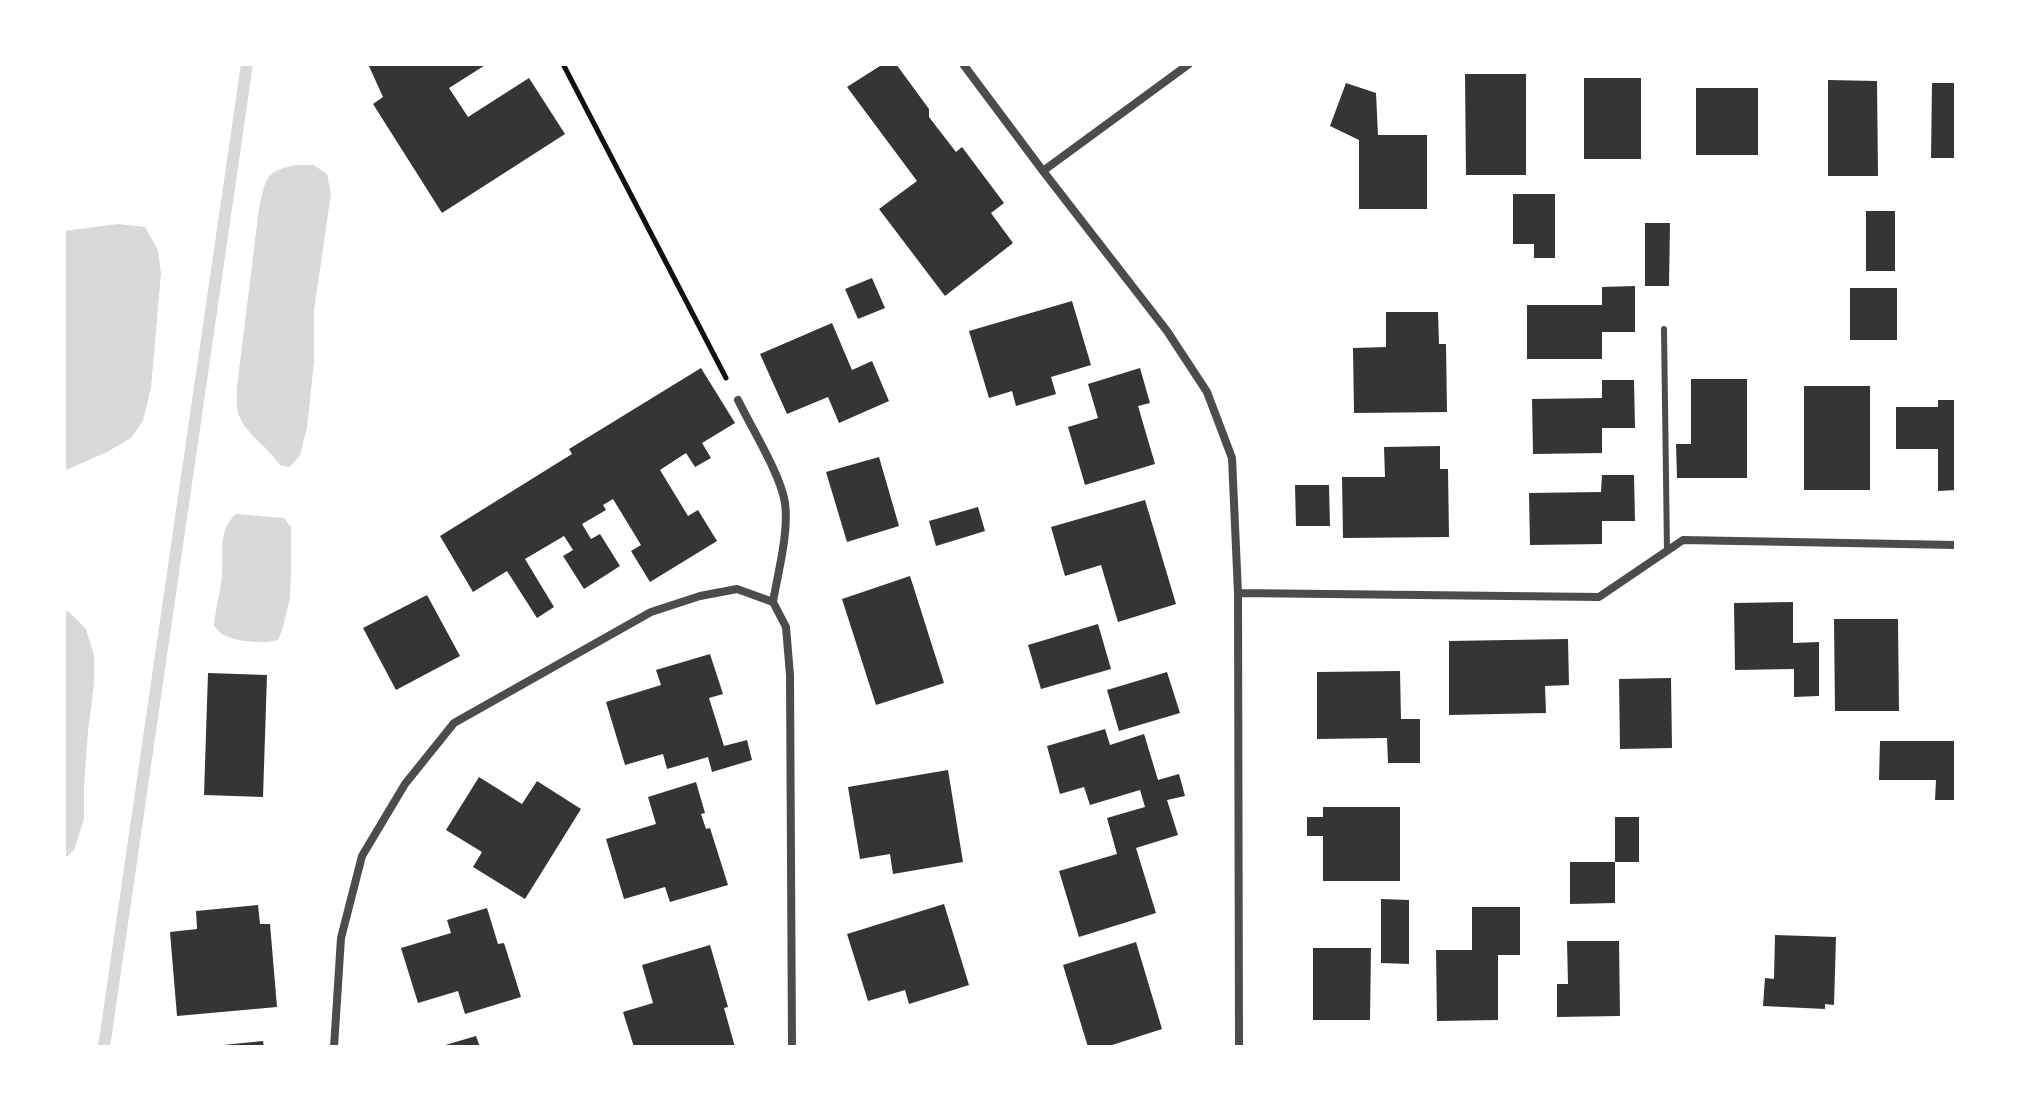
<!DOCTYPE html>
<html>
<head>
<meta charset="utf-8">
<style>
	body { margin:0 }
	#map { position:relative; width:2020px; height:1111px; overflow:hidden; background:#fff; font-family:Quicksand,sans-serif }
	canvas { display:block }
	.frame { position:absolute; inset:0; border:66px solid #fff; pointer-events:none }
</style>
</head>
<body>
<div id="map">
<canvas width="2020" height="1111"></canvas>
<div class="frame"></div>
</div>
<script>
const ctx = document.querySelector('canvas').getContext('2d');
ctx.lineJoin = 'round';
function fillPath(path, color) {
  ctx.fillStyle = color;
  ctx.fill(path, 'evenodd');
}
function stroke(path, color, width, dash) {
  ctx.strokeStyle = color;
  ctx.lineWidth = width;
  ctx.lineCap = dash ? 'butt' : 'round';
  ctx.setLineDash(dash || []);
  ctx.stroke(path);
}
const water = new Path2D(`
	M 296,165 L 314,165 L 327,174 L 331,194 L 314,310 L 314,362 L 307,428 L 300,455 L 290,467 L 280,465 C 267,445 239,430 237,407 C 236,401 237,394 237,387 L 259,208 C 266,179 264,171 296,165 Z
	M 118,224 L 145,227 L 158,250 L 161,273 L 151,388 L 143,421 L 131,438 L 107,452 L 64,471 L 64,231 Z
	M 236,514 L 284,518 L 291,527 L 291,573 L 290,598 L 282,630 L 278,640 C 265,644 236,642 224,635 C 220,633 217,629 214,626 C 215,608 221,592 222,575 C 224,553 217,531 236,514 Z
	M 64,610 L 68,611 L 86,629 L 94,655 L 94,684 L 88,731 L 84,786 L 84,819 L 74,850 L 64,859 Z`);
const stream = new Path2D(`
	M 104,1047 L 247,64`);
const building = new Path2D(`
	M 368,64 L 487,64 L 449,88 L 468,117 L 529,78 L 565,134 L 442,213 L 373,104 L 383,97 Z
	M 883,64 L 896,64 L 929,109 L 929,117 L 956,152 L 962,147 L 1004,203 L 991,213 L 1013,243 L 945,296 L 879,209 L 917,181 L 847,87 Z
	M 1465,74 L 1526,74 L 1526,175 L 1466,175 Z
	M 1584,78 L 1641,78 L 1641,159 L 1584,159 Z
	M 1828,80 L 1877,81 L 1878,176 L 1828,176 Z
	M 1346,83 L 1376,93 L 1378,135 L 1427,135 L 1427,209 L 1359,209 L 1359,140 L 1330,126 Z
	M 1932,83 L 1956,83 L 1956,158 L 1931,158 Z
	M 1696,88 L 1758,88 L 1758,155 L 1696,155 Z
	M 1513,194 L 1555,194 L 1555,258 L 1534,258 L 1534,244 L 1513,244 Z
	M 1866,211 L 1895,211 L 1895,271 L 1866,271 Z
	M 1645,223 L 1670,223 L 1669,286 L 1645,286 Z
	M 872,278 L 885,308 L 858,319 L 845,289 Z
	M 1635,286 L 1635,332 L 1602,332 L 1602,359 L 1527,359 L 1527,305 L 1602,305 L 1602,287 Z
	M 1850,288 L 1897,288 L 1897,340 L 1850,340 Z
	M 1072,301 L 1091,365 L 1051,377 L 1056,394 L 1016,406 L 1012,391 L 989,398 L 969,331 Z
	M 1386,312 L 1438,312 L 1439,344 L 1446,344 L 1447,412 L 1354,413 L 1353,348 L 1386,347 Z
	M 832,323 L 852,370 L 872,361 L 889,401 L 839,423 L 828,397 L 787,414 L 760,354 Z
	M 701,368 L 735,423 L 702,443 L 711,458 L 695,467 L 686,453 L 660,470 L 688,516 L 698,510 L 717,541 L 650,582 L 631,551 L 641,545 L 613,499 L 603,505 L 606,510 L 582,524 L 591,539 L 600,534 L 620,566 L 584,589 L 563,556 L 573,550 L 564,536 L 525,559 L 554,607 L 537,618 L 507,571 L 473,592 L 440,536 L 572,454 L 569,449 Z
	M 1140,368 L 1150,403 L 1138,406 L 1155,464 L 1085,485 L 1068,427 L 1098,418 L 1088,384 Z
	M 1691,379 L 1747,379 L 1747,478 L 1677,478 L 1676,444 L 1691,444 Z
	M 1602,380 L 1634,380 L 1635,428 L 1602,428 L 1602,453 L 1533,454 L 1532,399 L 1602,398 Z
	M 1804,386 L 1870,386 L 1870,490 L 1804,490 Z
	M 1938,400 L 1956,400 L 1956,490 L 1938,491 L 1938,449 L 1896,449 L 1896,407 L 1938,407 Z
	M 1440,446 L 1440,469 L 1448,469 L 1449,537 L 1343,538 L 1342,477 L 1385,477 L 1384,447 Z
	M 879,457 L 899,526 L 847,542 L 826,472 Z
	M 1602,475 L 1634,475 L 1635,521 L 1602,521 L 1602,544 L 1530,545 L 1529,493 L 1601,492 Z
	M 1295,485 L 1329,485 L 1330,526 L 1296,526 Z
	M 1145,500 L 1176,604 L 1118,622 L 1101,565 L 1065,576 L 1051,527 Z
	M 978,507 L 985,531 L 936,546 L 929,521 Z
	M 910,576 L 944,683 L 876,705 L 842,599 Z
	M 427,595 L 460,656 L 396,690 L 363,628 Z
	M 1793,602 L 1793,643 L 1819,642 L 1819,696 L 1794,697 L 1794,669 L 1735,670 L 1734,603 Z
	M 1834,619 L 1898,619 L 1899,711 L 1835,711 Z
	M 1098,624 L 1111,669 L 1041,689 L 1028,645 Z
	M 1568,639 L 1569,685 L 1545,686 L 1546,713 L 1449,715 L 1449,641 Z
	M 710,654 L 723,694 L 709,698 L 724,746 L 747,740 L 752,760 L 712,772 L 708,757 L 667,769 L 663,754 L 625,765 L 606,702 L 661,685 L 656,670 Z
	M 1400,671 L 1401,719 L 1420,719 L 1420,763 L 1388,763 L 1387,738 L 1317,739 L 1317,672 Z
	M 1167,672 L 1180,713 L 1119,731 L 1107,690 Z
	M 208,673 L 267,675 L 263,797 L 204,795 Z
	M 1671,678 L 1672,748 L 1620,749 L 1619,679 Z
	M 1105,729 L 1110,745 L 1144,734 L 1158,780 L 1179,774 L 1185,796 L 1167,800 L 1178,835 L 1136,848 L 1156,913 L 1079,937 L 1059,871 L 1117,854 L 1107,818 L 1145,807 L 1140,790 L 1090,805 L 1084,787 L 1060,794 L 1047,746 Z
	M 1880,741 L 1956,741 L 1956,800 L 1935,800 L 1936,780 L 1879,780 Z
	M 948,770 L 963,862 L 893,874 L 890,854 L 860,859 L 848,787 Z
	M 479,777 L 522,804 L 537,781 L 581,809 L 525,899 L 473,867 L 482,852 L 446,830 Z
	M 696,782 L 705,813 L 701,814 L 706,829 L 710,828 L 728,885 L 670,902 L 665,887 L 624,899 L 606,839 L 656,824 L 648,797 Z
	M 1323,807 L 1400,807 L 1400,881 L 1323,881 L 1323,836 L 1307,836 L 1307,817 L 1323,817 Z
	M 1615,817 L 1639,817 L 1639,862 L 1615,862 Z
	M 1570,862 L 1615,862 L 1615,903 L 1570,904 Z
	M 1381,899 L 1409,900 L 1409,964 L 1381,963 Z
	M 944,904 L 969,985 L 909,1004 L 905,990 L 868,1001 L 847,934 Z
	M 258,905 L 260,924 L 270,924 L 277,1007 L 177,1016 L 170,932 L 197,929 L 196,911 Z
	M 1472,907 L 1520,907 L 1520,955 L 1498,955 L 1498,1020 L 1437,1021 L 1436,950 L 1472,950 Z
	M 487,908 L 498,944 L 504,943 L 521,997 L 465,1014 L 458,991 L 418,1003 L 401,948 L 451,933 L 447,920 Z
	M 1775,935 L 1836,937 L 1834,1005 L 1825,1004 L 1825,1009 L 1763,1006 L 1765,978 L 1774,979 Z
	M 1567,941 L 1619,941 L 1620,1016 L 1557,1017 L 1557,984 L 1568,984 Z
	M 1136,942 L 1162,1029 L 1106,1047 L 1088,1047 L 1063,965 Z
	M 710,945 L 728,1007 L 724,1008 L 735,1047 L 634,1047 L 623,1012 L 653,1003 L 642,965 Z
	M 1313,948 L 1371,948 L 1370,1020 L 1313,1020 Z
	M 476,1036 L 480,1047 L 443,1047 L 442,1046 Z
	M 263,1041 L 264,1047 L 224,1047 L 223,1045 Z`);
const path = new Path2D(`
	M 563,64 L 726,378`);
const service = new Path2D(`
	M 1664,329 L 1667,551`);
const minor = new Path2D(`
	M 963,64 L 1043,171 L 1167,331 L 1207,392 L 1232,458 L 1238,593 L 1239,1047
	M 1043,171 L 1189,64
	M 738,400 C 751,427 781,475 785,503 C 789,533 778,572 773,602
	M 1238,593 L 1599,597 L 1683,540 L 1956,545
	M 334,1047 L 341,938 L 362,856 L 405,784 L 454,723 L 651,612 L 700,596 L 737,589 L 773,602 L 786,627 L 790,675 L 792,1047`);
fillPath(water, '#d9d9d9');
stroke(stream, '#d9d9d9', 12);
fillPath(building, '#353535');
stroke(path, '#111', 5);
stroke(service, '#4c4c4c', 6);
stroke(minor, '#4c4c4c', 8);
</script>
</body>
</html>
